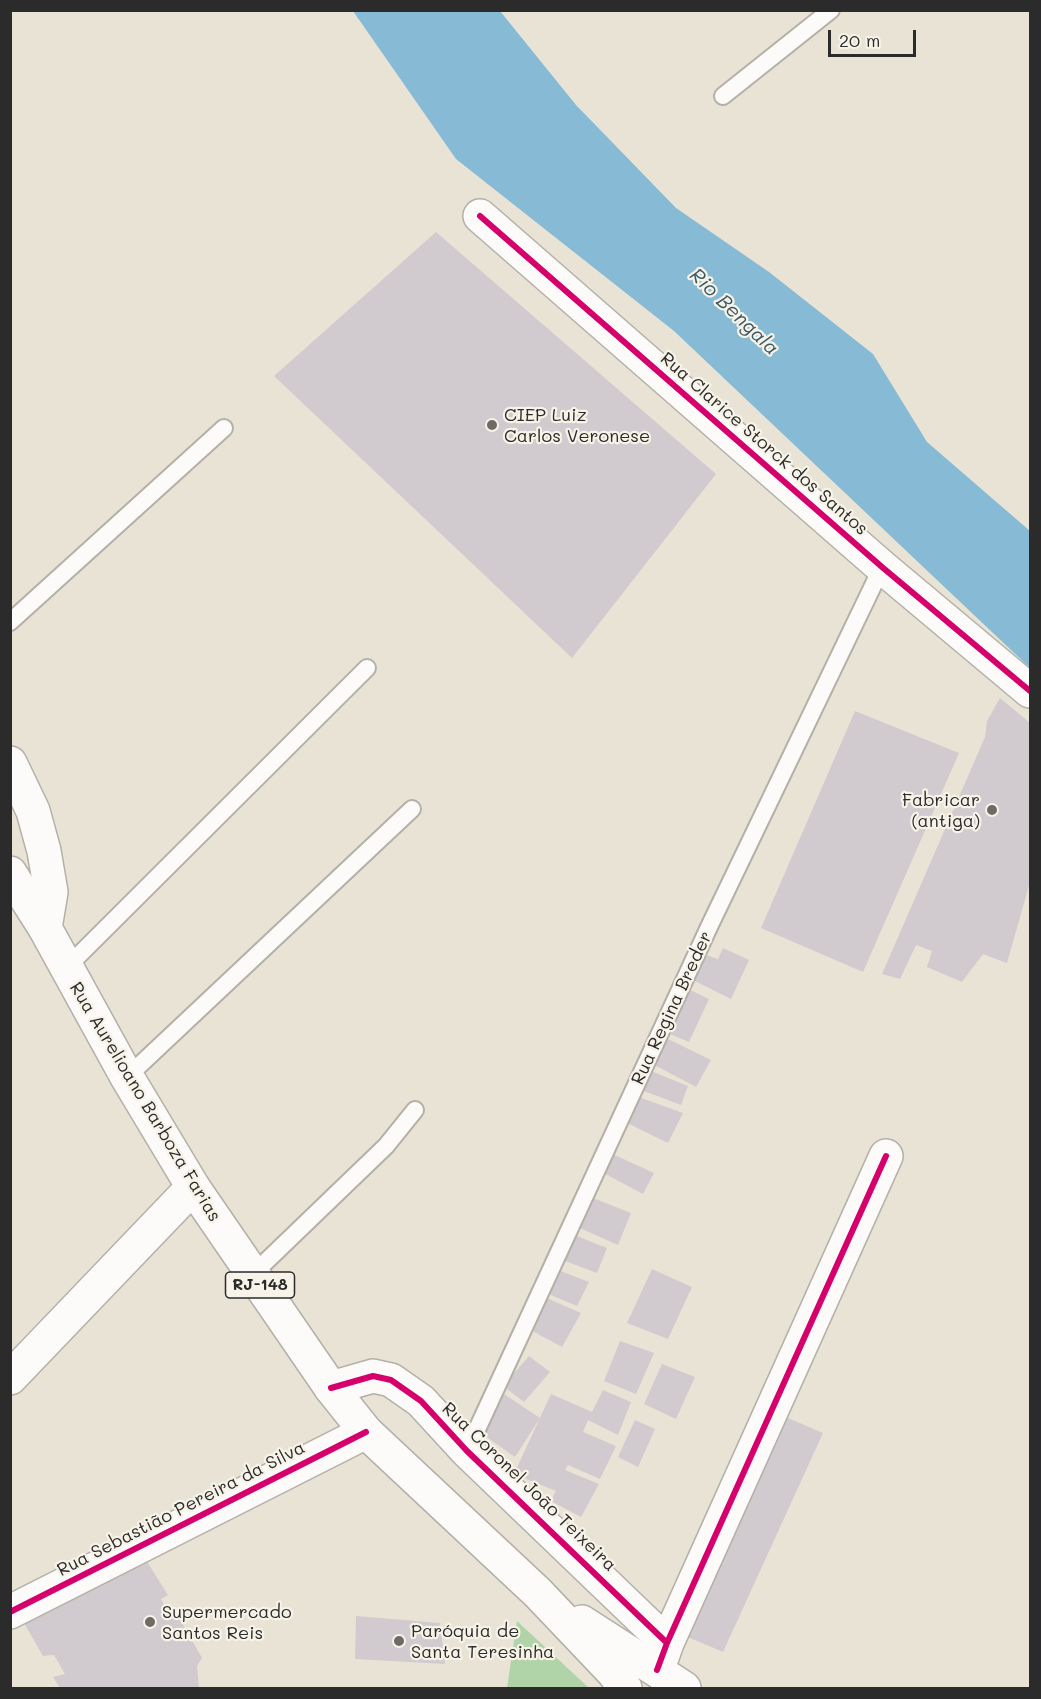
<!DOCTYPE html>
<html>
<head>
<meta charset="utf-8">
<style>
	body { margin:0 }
	#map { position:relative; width:1041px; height:1699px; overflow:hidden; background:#e9e3d6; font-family:Mali,sans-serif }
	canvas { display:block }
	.frame { position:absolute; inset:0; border:12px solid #2b2b2b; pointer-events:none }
	.scale { position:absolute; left:828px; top:30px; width:88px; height:27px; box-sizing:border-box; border:3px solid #2b2b2b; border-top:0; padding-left:8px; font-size:18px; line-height:21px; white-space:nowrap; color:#2b2b2b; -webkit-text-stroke:4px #f7f3e8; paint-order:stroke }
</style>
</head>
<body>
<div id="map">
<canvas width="1041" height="1699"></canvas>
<div class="frame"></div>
<div class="scale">20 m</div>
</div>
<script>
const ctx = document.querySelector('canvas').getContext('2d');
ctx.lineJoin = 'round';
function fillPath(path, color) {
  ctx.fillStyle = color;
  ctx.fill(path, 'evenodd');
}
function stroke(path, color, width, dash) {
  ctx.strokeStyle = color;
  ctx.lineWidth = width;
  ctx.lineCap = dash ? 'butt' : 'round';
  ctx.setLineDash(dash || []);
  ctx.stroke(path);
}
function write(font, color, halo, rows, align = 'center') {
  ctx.font = font + ' Mali,sans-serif';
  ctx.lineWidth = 4.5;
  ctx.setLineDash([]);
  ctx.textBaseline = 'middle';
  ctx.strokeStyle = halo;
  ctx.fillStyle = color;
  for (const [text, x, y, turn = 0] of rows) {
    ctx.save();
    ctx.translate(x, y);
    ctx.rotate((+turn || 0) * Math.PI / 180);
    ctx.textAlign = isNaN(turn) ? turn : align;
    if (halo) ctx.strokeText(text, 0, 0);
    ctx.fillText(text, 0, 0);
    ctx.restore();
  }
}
const green = new Path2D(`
	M 517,1621 L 589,1688 L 507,1688 Z`);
const water = new Path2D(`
	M 353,11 L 500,11 L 576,105 L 676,208 L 769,272 L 873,354 L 927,442 L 1030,531 L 1030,668 L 674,331 L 456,159 Z`);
const building = new Path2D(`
	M 436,232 L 716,474 L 572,658 L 274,376 Z
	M 1000,698 L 1030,723 L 1030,882 L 1007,963 L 983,954 L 962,982 L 927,967 L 932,951 L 916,945 L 900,979 L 882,974 L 985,737 L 987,721 Z
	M 855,711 L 959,753 L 863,972 L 761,928 Z
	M 723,948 L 749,960 L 731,999 L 687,977 L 700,953 L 718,959 Z
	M 684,987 L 709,999 L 689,1042 L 663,1031 Z
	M 662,1036 L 711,1060 L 696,1087 L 649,1062 Z
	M 646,1069 L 688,1086 L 681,1105 L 636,1088 Z
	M 633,1095 L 683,1113 L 668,1143 L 623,1121 Z
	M 608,1152 L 654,1173 L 643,1194 L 598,1170 Z
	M 588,1196 L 631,1213 L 618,1245 L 573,1225 Z
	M 572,1234 L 607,1248 L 597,1273 L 560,1259 Z
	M 652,1269 L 692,1287 L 668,1339 L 627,1323 Z
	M 558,1270 L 589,1282 L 577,1306 L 546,1293 Z
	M 542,1296 L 581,1313 L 562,1347 L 527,1328 Z
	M 620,1341 L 654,1353 L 636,1394 L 604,1381 Z
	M 529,1356 L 550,1372 L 524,1402 L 503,1386 Z
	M 662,1364 L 695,1377 L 676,1419 L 644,1404 Z
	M 603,1390 L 631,1402 L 618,1435 L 588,1420 L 583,1432 L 616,1446 L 600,1479 L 568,1465 L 565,1470 L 599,1484 L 581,1517 L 551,1501 L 556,1491 L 514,1474 L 551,1394 L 592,1412 Z
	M 504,1394 L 540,1418 L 515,1457 L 478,1431 Z
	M 781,1415 L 823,1433 L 723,1652 L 683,1635 Z
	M 635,1420 L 655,1429 L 638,1467 L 618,1457 Z
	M 141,1552 L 168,1595 L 161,1599 L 169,1616 L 178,1616 L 202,1658 L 197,1666 L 199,1688 L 60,1688 L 53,1677 L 65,1674 L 54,1655 L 43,1656 L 20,1616 Z
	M 356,1616 L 440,1623 L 445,1664 L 355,1659 Z`);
const lane = new Path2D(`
	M 723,96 L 831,10
	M 10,622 L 224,428
	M 66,968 L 367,668
	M 127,1077 L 412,809
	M 253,1274 L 386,1146 L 415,1110
	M 467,1451 L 709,927 L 882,567`);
const street = new Path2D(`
	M 480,216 L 882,567 L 1030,691
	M 10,763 L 33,811 L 44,851 L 51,892 L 45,928
	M 10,1378 L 193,1187
	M 331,1388 L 373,1376 L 391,1380 L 421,1401 L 467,1451 L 667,1643 L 660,1663
	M 10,1612 L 366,1432
	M 667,1643 L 886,1156`);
const primary = new Path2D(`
	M 10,873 L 45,928 L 127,1077 L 193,1187 L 331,1388 L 366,1432 L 538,1593 L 614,1673 L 625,1688
	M 582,1622 L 684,1688`);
const cycleway = new Path2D(`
	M 480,216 L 882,567 L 1030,691
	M 331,1388 L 373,1376 L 391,1380 L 421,1401 L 467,1451 L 667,1643 L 657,1670
	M 10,1612 L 366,1432
	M 667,1643 L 886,1156`);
const markers = [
	[492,425,6,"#6e6b67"],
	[992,810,6,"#6e6b67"],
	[150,1622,6,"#6e6b67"],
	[399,1641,6,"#6e6b67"]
];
const shields = [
	[260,1285,69]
];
const shieldNames = [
	["RJ-148",260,1285]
];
const poiNames = [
	["CIEP Luiz",504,415],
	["Carlos Veronese",504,436],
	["Fabricar",980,800,"right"],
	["(antiga)",980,821,"right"],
	["Supermercado",162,1612],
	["Santos Reis",162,1633],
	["Paróquia de",411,1631],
	["Santa Teresinha",411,1652]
];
const streetNames = [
	["Rua Clarice Storck dos Santos",764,444,41],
	["Rua Regina Breder",672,1008,-65],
	["Rua Aurelioano Barboza Farias",145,1102,59],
	["Rua Coronel João Teixeira",529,1487,44],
	["Rua Sebastião Pereira da Silva",181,1509,-27]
];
const waterNames = [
	["Rio Bengala",734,312,44]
];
fillPath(green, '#b0d3a7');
fillPath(water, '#86bad5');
fillPath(building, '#d1cacf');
stroke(lane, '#b4b0a8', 20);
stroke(street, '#b4b0a8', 36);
stroke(primary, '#b4b0a8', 36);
stroke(lane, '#fcfbf9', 16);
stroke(street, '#fcfbf9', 33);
stroke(primary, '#fcfbf9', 33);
stroke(cycleway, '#d6006c', 6);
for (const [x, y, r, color] of markers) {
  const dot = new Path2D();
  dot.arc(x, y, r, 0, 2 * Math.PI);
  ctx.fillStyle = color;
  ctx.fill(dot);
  stroke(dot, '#f7f3e8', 2);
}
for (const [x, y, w] of shields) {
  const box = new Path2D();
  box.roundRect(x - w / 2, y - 13, w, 26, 4.5);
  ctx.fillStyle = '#f7f3e8';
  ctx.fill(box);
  stroke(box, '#2b2b2b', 1.5);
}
write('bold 16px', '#2b2b2b', null, shieldNames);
write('18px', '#2b2b2b', '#f7f3e8', poiNames, 'left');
write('18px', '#2b2b2b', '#f7f3e8', streetNames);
write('italic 20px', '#3c5766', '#f7f3e8', waterNames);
</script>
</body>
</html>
